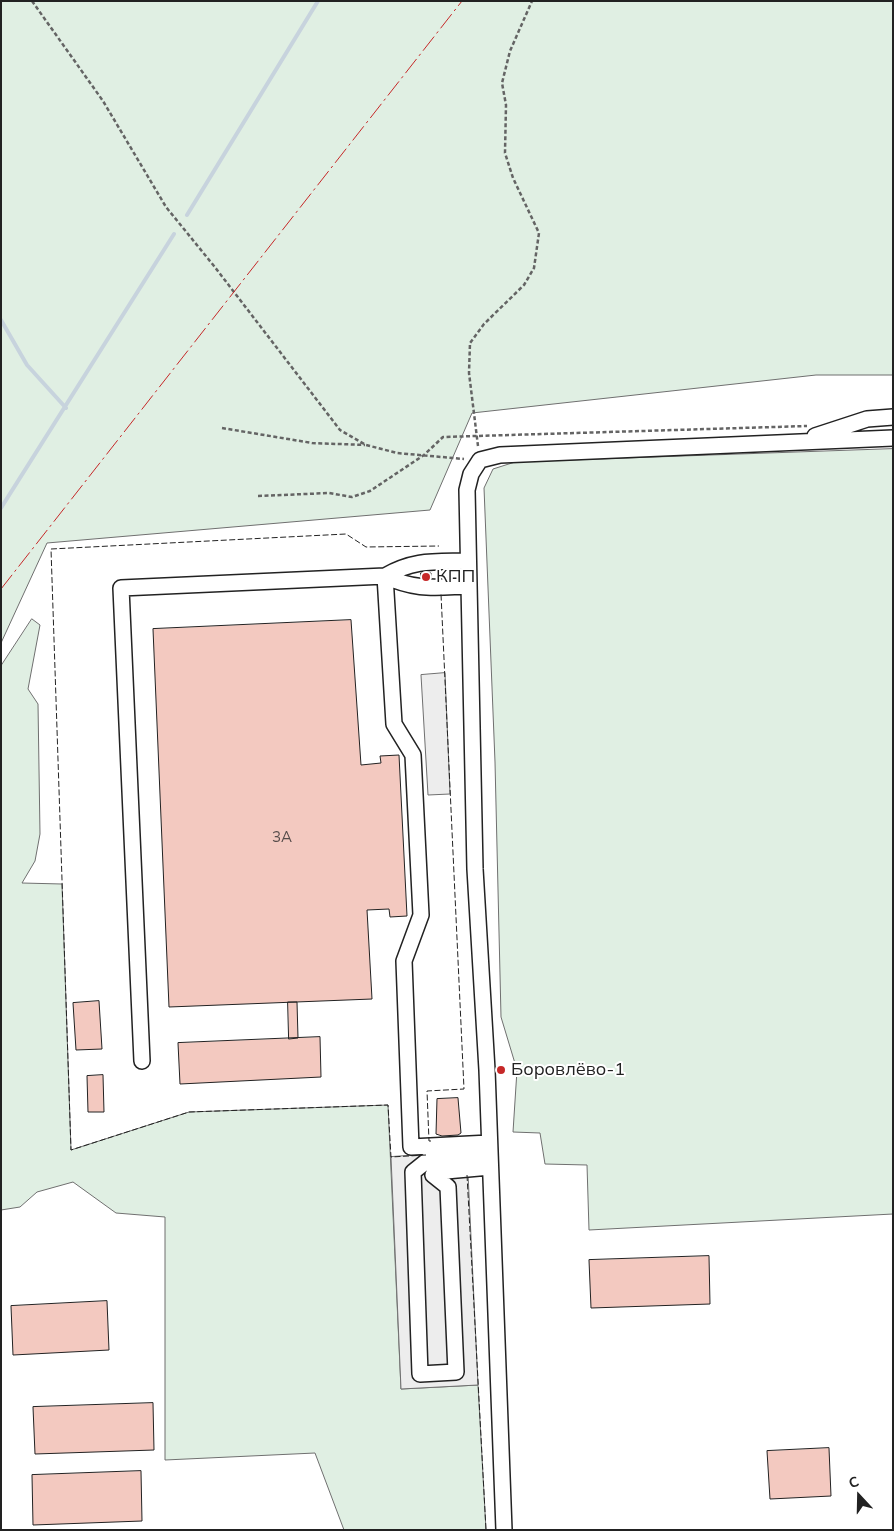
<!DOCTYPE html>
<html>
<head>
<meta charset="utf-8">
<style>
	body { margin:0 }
	#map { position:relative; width:894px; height:1531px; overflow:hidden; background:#fff; font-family:Mulish,sans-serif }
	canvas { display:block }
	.frame { position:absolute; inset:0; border:2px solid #222; pointer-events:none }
	.north { position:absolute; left:834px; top:1471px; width:50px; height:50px; -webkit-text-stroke:4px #fff; paint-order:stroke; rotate:339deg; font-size:14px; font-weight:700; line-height:20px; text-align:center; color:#222 }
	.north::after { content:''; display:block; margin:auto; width:18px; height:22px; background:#222; clip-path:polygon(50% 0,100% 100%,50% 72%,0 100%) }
</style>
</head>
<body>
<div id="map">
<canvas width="894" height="1531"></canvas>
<div class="frame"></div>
<div class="north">С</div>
</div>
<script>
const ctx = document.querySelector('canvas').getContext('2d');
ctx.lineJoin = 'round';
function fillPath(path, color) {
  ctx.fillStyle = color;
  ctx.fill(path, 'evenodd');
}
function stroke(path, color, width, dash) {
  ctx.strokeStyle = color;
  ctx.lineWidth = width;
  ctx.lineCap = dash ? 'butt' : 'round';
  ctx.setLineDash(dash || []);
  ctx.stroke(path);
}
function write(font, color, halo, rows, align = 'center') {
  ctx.font = font + ' Mulish,sans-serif';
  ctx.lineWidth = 4;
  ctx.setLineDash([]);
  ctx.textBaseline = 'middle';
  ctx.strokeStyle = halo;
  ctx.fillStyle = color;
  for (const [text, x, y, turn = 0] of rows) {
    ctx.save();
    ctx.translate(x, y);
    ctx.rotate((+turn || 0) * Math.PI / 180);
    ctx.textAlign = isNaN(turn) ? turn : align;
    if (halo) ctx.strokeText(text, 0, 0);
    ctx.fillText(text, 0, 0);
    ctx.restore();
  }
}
const green = new Path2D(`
	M 1,1 L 893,1 L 893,375 L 816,375 L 472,413 L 430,510 L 47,543 L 1,643 Z
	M 893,449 L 893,1214 L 589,1230 L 587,1165 L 545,1164 L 540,1133 L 513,1132 L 517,1070 L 501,1017 L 495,762 L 484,488 L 493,469 L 515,462 Z
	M 32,619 L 40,625 L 28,689 L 38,704 L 40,834 L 35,861 L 22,883 L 62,884 L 71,1150 L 189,1112 L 388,1105 L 401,1389 L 478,1385 L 486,1530 L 344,1530 L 315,1453 L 165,1460 L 165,1217 L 116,1213 L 73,1182 L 37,1192 L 20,1207 L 1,1210 L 1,666 Z`);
const parking = new Path2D(`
	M 445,673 L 450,794 L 428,795 L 421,675 Z
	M 467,1152 L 478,1385 L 401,1389 L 391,1157 Z`);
const stream = new Path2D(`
	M 187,215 L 318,1
	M 1,320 L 27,365 L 66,408
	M 1,508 L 174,234`);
const building = new Path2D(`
	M 421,573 L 431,573 L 431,581 L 421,581 Z
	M 351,620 L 361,765 L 381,763 L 380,756 L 399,755 L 407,916 L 390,917 L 389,909 L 367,910 L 372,999 L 169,1007 L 153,629 Z
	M 99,1001 L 102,1049 L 76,1050 L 73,1003 Z
	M 288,1002 L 297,1002 L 298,1038 L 289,1039 Z
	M 320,1037 L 321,1077 L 180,1084 L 178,1043 Z
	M 103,1075 L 104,1112 L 88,1112 L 87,1076 Z
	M 458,1098 L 461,1133 L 458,1135 L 442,1136 L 436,1134 L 437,1099 Z
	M 709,1256 L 710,1304 L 591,1308 L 589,1260 Z
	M 107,1301 L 109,1350 L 13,1355 L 11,1306 Z
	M 153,1403 L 154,1450 L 35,1454 L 33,1407 Z
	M 829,1448 L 831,1496 L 770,1499 L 767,1451 Z
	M 141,1471 L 142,1521 L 33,1525 L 32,1475 Z`);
const path = new Path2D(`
	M 32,1 L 103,101 L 166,207 L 214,266 L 340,430 L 366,445 L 397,453 L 464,459
	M 222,428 L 312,443 L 365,445
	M 478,446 L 469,373 L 470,343 L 484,324 L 524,285 L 534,268 L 539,233 L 513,178 L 505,153 L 506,105 L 502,83 L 510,51 L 532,1
	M 258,496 L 329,493 L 352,497 L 370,491 L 424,455 L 443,437 L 807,426`);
const minor = new Path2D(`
	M 815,436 L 867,419 L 893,417
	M 385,576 L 394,724 L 413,755 L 421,915 L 404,961 L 411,1147 L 489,1143
	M 385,576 C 416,591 436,587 469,586
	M 142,1061 L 121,588 L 385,576 C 415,559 435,562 468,561
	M 490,1154 L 428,1160 L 413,1172 L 420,1374 L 456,1372 L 448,1187 L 433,1175 L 435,1172 L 490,1167
	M 504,1530 L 487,1070 L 475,869 L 467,490 L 471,474 L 480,460 L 500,455 L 893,438`);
const fence = new Path2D(`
	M 431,1141 L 429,1141 L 427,1091 L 464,1089 L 441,594
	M 426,1155 L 391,1157 L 388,1105 L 189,1112 L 71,1150 L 51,549 L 346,534 L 366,547 L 439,546
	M 467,1175 L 486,1530`);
const power = new Path2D(`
	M 1,589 L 462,1`);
const markers = [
	[426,577,5,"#c62828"],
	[501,1070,5,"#c62828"]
];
const numberNames = [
	["3А",282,837]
];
const poiNames = [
	["КПП",436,577],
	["Боровлёво-1",511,1070]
];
fillPath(green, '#e0efe3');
stroke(green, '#6f6f6f', 1);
fillPath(parking, '#ededed');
stroke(parking, '#6f6f6f', 1);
stroke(stream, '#c7d3dd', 4);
fillPath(building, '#f3c9c0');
stroke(building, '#222', 1);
stroke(minor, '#222', 18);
stroke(path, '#646464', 2.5, [4, 2.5]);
stroke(minor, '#fff', 15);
stroke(fence, '#222', 1, [6, 2.5]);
stroke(power, '#c62828', 1, [18, 4, 2.5, 4]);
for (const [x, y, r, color] of markers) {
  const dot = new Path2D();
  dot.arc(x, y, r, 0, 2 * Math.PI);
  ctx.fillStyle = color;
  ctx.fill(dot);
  stroke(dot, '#fff', 2);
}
write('15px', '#564c4a', null, numberNames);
write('18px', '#222', '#fff', poiNames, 'left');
</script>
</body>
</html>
